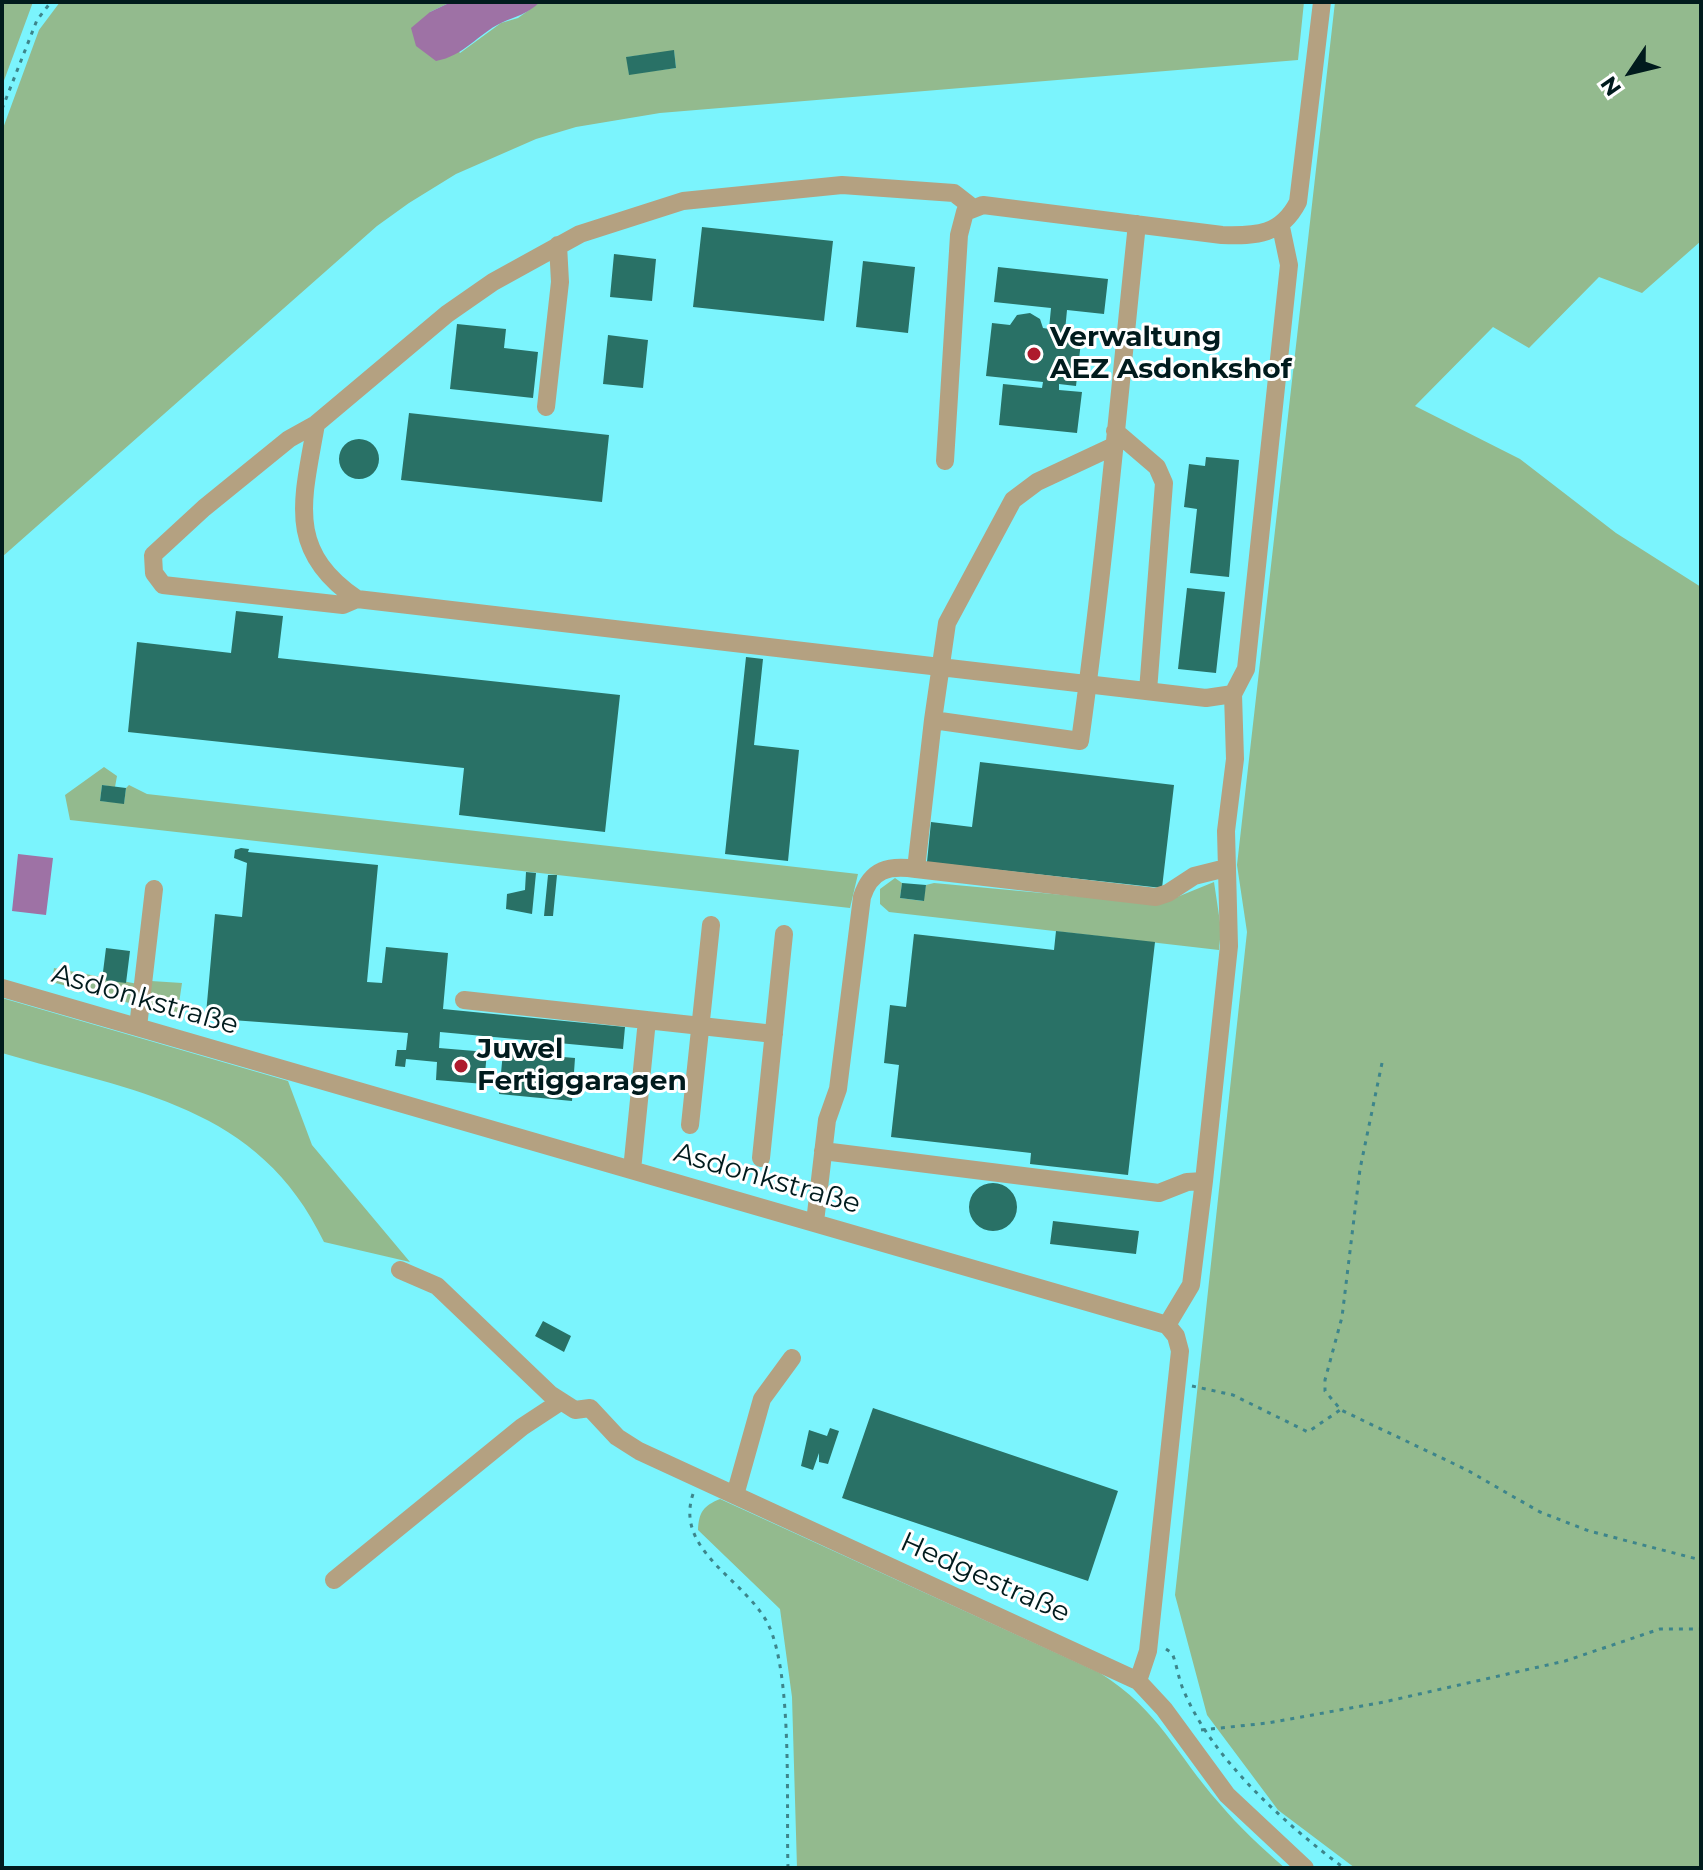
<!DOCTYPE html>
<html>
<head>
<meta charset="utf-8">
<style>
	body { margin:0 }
	#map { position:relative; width:1703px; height:1870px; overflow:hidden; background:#7bf4fd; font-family:Montserrat,sans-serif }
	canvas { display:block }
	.frame { position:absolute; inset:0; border:4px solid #011b1d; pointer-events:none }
	.north { position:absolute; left:1591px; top:32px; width:80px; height:80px; -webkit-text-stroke:6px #fff; paint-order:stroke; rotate:235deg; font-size:22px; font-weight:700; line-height:32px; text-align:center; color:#011b1d }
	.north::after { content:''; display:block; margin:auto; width:28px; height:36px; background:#011b1d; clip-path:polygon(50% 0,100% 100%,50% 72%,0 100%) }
</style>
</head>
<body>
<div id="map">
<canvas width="1703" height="1870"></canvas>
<div class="frame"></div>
<div class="north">N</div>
</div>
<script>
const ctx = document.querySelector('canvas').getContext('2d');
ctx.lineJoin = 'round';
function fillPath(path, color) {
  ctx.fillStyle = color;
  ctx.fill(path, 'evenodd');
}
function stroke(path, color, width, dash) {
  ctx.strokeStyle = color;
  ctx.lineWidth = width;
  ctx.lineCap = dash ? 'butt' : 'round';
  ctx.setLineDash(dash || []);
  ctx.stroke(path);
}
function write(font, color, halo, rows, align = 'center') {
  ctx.font = font + ' Montserrat,sans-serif';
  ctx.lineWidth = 6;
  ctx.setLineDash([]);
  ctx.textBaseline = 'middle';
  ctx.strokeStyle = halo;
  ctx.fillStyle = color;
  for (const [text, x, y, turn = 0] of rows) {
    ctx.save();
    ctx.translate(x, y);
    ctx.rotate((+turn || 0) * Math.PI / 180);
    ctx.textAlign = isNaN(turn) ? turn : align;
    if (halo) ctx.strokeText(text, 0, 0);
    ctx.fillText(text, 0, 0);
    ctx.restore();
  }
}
const green = new Path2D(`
	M 2,2 L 33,2 L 2,86 Z
	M 60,2 L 451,2 L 430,12 L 460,53 L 501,23 L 518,18 L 540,2 L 1304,2 L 1298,60 L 660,113 L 576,127 L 536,139 L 456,174 L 409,203 L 377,226 L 2,557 L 2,131 L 39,30 ZM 674,51 L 676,68 L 629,74 L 627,57 Z
	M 1335,2 L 1701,2 L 1701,241 L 1642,293 L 1599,277 L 1529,348 L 1493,327 L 1415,406 L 1520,459 L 1616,533 L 1701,587 L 1701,1868 L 1355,1868 L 1278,1810 L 1207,1715 L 1175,1595 L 1247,932 L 1237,865 Z
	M 104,767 L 117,776 L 115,787 L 102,785 L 100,801 L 124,803 L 126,788 L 129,785 L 147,794 L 858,874 L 850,908 L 70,820 L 65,795 Z
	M 895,878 L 902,883 L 900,898 L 923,901 L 926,885 L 934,883 L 1160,904 L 1214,882 L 1221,929 L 1219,950 L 889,912 L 880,904 L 880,889 Z
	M 54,968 L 138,984 L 129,1003 L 52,982 Z
	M 151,981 L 182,983 L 177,1017 L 157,1011 L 150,1004 Z
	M 2,998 L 288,1081 L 312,1145 L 410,1262 L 324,1242 C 259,1105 134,1092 2,1053 Z
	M 720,1499 L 1100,1673 C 1160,1711 1175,1753 1219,1803 C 1239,1827 1262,1848 1285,1868 L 797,1868 L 792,1697 L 780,1609 L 698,1530 C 699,1512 703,1506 720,1499 Z`);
const water = new Path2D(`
	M 451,2 L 540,2 C 528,14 516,16 501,23 C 478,34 464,56 436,61 L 416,46 L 411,28 L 430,12 Z
	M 18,854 L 53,858 L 46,915 L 12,911 Z`);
const building = new Path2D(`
	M 674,50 L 676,68 L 629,75 L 626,57 Z
	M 702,227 L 833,241 L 824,321 L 693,307 Z
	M 614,254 L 656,259 L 652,301 L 610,297 Z
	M 863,261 L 915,267 L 908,333 L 856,327 Z
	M 998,267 L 1108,279 L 1104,314 L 1067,310 L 1065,331 L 1082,333 L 1076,386 L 1059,384 L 1059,390 L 1082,392 L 1077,433 L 999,425 L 1003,384 L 1042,388 L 1043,382 L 986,376 L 992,323 L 1010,325 L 1017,315 L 1030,313 L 1040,319 L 1043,328 L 1049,329 L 1051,308 L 994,302 Z
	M 457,324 L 506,329 L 504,348 L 538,352 L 533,398 L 450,389 Z
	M 608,335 L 648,340 L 643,388 L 603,384 Z
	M 409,413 L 609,435 L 602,502 L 401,480 Z
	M339 459a20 20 0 1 1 40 0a20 20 0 1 1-40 0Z
	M 1206,457 L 1239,460 L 1229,577 L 1190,573 L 1197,509 L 1184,507 L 1189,464 L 1205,466 Z
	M 1187,588 L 1225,592 L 1216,673 L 1178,669 Z
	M 236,611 L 283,616 L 278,658 L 620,695 L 605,832 L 459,815 L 464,768 L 128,732 L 137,642 L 231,653 Z
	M 746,657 L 763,659 L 754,745 L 799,750 L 788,861 L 725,854 Z
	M 980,762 L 1174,785 L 1162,888 L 927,862 L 931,822 L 972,827 Z
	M 102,785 L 126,788 L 124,804 L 100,801 Z
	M 241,848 L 249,849 L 248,852 L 378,865 L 367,982 L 382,983 L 386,947 L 448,953 L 443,1009 L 625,1027 L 623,1049 L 440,1032 L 439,1048 L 487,1052 L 484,1084 L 436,1080 L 437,1062 L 406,1059 L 405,1067 L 395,1066 L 397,1050 L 406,1050 L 408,1033 L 232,1020 L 206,1014 L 215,914 L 242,917 L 247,863 L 234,858 L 235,850 Z
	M 526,872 L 536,873 L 532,914 L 506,909 L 507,894 L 525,890 Z
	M 548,875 L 557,875 L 553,916 L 544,916 Z
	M 902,883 L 926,885 L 924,901 L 900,898 Z
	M 1056,931 L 1155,942 L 1128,1175 L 1030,1164 L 1031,1153 L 891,1137 L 899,1065 L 884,1063 L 890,1005 L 906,1007 L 914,934 L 1054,950 Z
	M 106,948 L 130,951 L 126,983 L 102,980 Z
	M 503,1052 L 575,1058 L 572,1101 L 499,1094 Z
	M969 1207a24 24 0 1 1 48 0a24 24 0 1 1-48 0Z
	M 1053,1221 L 1139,1231 L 1136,1254 L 1050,1244 Z
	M 543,1321 L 571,1336 L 564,1352 L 535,1336 Z
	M 873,1408 L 1118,1491 L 1088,1581 L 842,1498 Z
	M 830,1428 L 839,1431 L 828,1464 L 819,1462 L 819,1453 L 813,1470 L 801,1466 L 809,1430 L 827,1436 Z`);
const path = new Path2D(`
	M 2,109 L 37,20 L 51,2
	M 1382,1063 L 1360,1169 L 1342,1317 L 1325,1380 L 1325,1391 L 1341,1410 L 1467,1470 L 1540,1512 L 1589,1531 L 1701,1560
	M 1192,1386 L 1233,1395 L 1308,1432 L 1340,1410
	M 693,1494 C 674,1551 745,1579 768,1624 C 793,1674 786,1808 788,1868
	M 1166,1649 L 1172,1653 C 1177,1665 1178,1677 1183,1689 C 1211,1758 1285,1824 1344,1868
	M 1201,1730 L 1268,1723 L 1384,1702 L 1565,1661 L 1660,1629 L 1701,1629`);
const minor = new Path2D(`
	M 546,407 L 560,282 L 558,245
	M 316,424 C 303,500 285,550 357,599 L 1206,698 L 1233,694 L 1246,669 L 1289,265 L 1281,227
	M 1115,431 L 1157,467 L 1164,483 L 1148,691
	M 1114,446 L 1037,482 L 1013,500 L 947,623 L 933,720 L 1080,741 C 1104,569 1119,396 1137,224
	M 945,461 L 959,235 L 965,212 L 983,205 L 1222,235 C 1257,236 1281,235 1298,202 L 1322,2
	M 357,599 L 343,605 L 163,585 L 154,573 L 153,555 L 204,508 L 289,439 L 316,424 L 447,314 L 493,282 L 580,234 L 683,201 L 842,185 L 954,193 L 972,207
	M 933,720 L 916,869 L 1156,897 L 1168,893 L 1194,876 L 1226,868
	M 2,988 L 1167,1325 L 1176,1336 L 1180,1351 L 1148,1651 L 1138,1681
	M 464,1000 L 774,1034
	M 138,1027 L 154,889
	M 690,1125 L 711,925
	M 823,1151 L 1159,1193 L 1187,1182 L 1204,1181
	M 761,1158 L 784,934
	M 632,1170 L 647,1020
	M 815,1222 L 827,1120 L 838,1089 L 862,897 C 871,869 889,865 916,869
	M 400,1270 L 437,1286 L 550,1394 L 575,1410 L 590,1408 L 617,1437 L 639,1451 L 1138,1681 L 1164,1709 L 1227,1795 L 1305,1868
	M 1167,1325 L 1191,1285 L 1204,1181 L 1229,946 L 1226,831 L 1235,759 L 1233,694
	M 735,1495 L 762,1399 L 792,1358
	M 334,1580 L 522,1427 L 560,1402`);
const markers = [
	[1034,354,8,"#ae1b2d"],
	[461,1066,8,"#ae1b2d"]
];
const poiNames = [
	["Verwaltung",1050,338],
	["AEZ Asdonkshof",1050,370],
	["Juwel",477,1050],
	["Fertiggaragen",477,1082]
];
const streetNames = [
	["Asdonkstraße",145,1000,16],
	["Asdonkstraße",767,1179,16],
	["Hedgestraße",985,1578,24]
];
fillPath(green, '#93ba8e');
fillPath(water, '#9e72a5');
fillPath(building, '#297166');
stroke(path, '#3d858b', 3, [4, 6]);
stroke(minor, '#b4a181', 18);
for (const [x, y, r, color] of markers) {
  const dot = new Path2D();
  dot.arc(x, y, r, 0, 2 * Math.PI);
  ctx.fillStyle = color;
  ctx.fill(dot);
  stroke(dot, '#fff', 3);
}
write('bold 28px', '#011b1d', '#fff', poiNames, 'left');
write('28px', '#011b1d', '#fff', streetNames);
</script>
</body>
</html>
